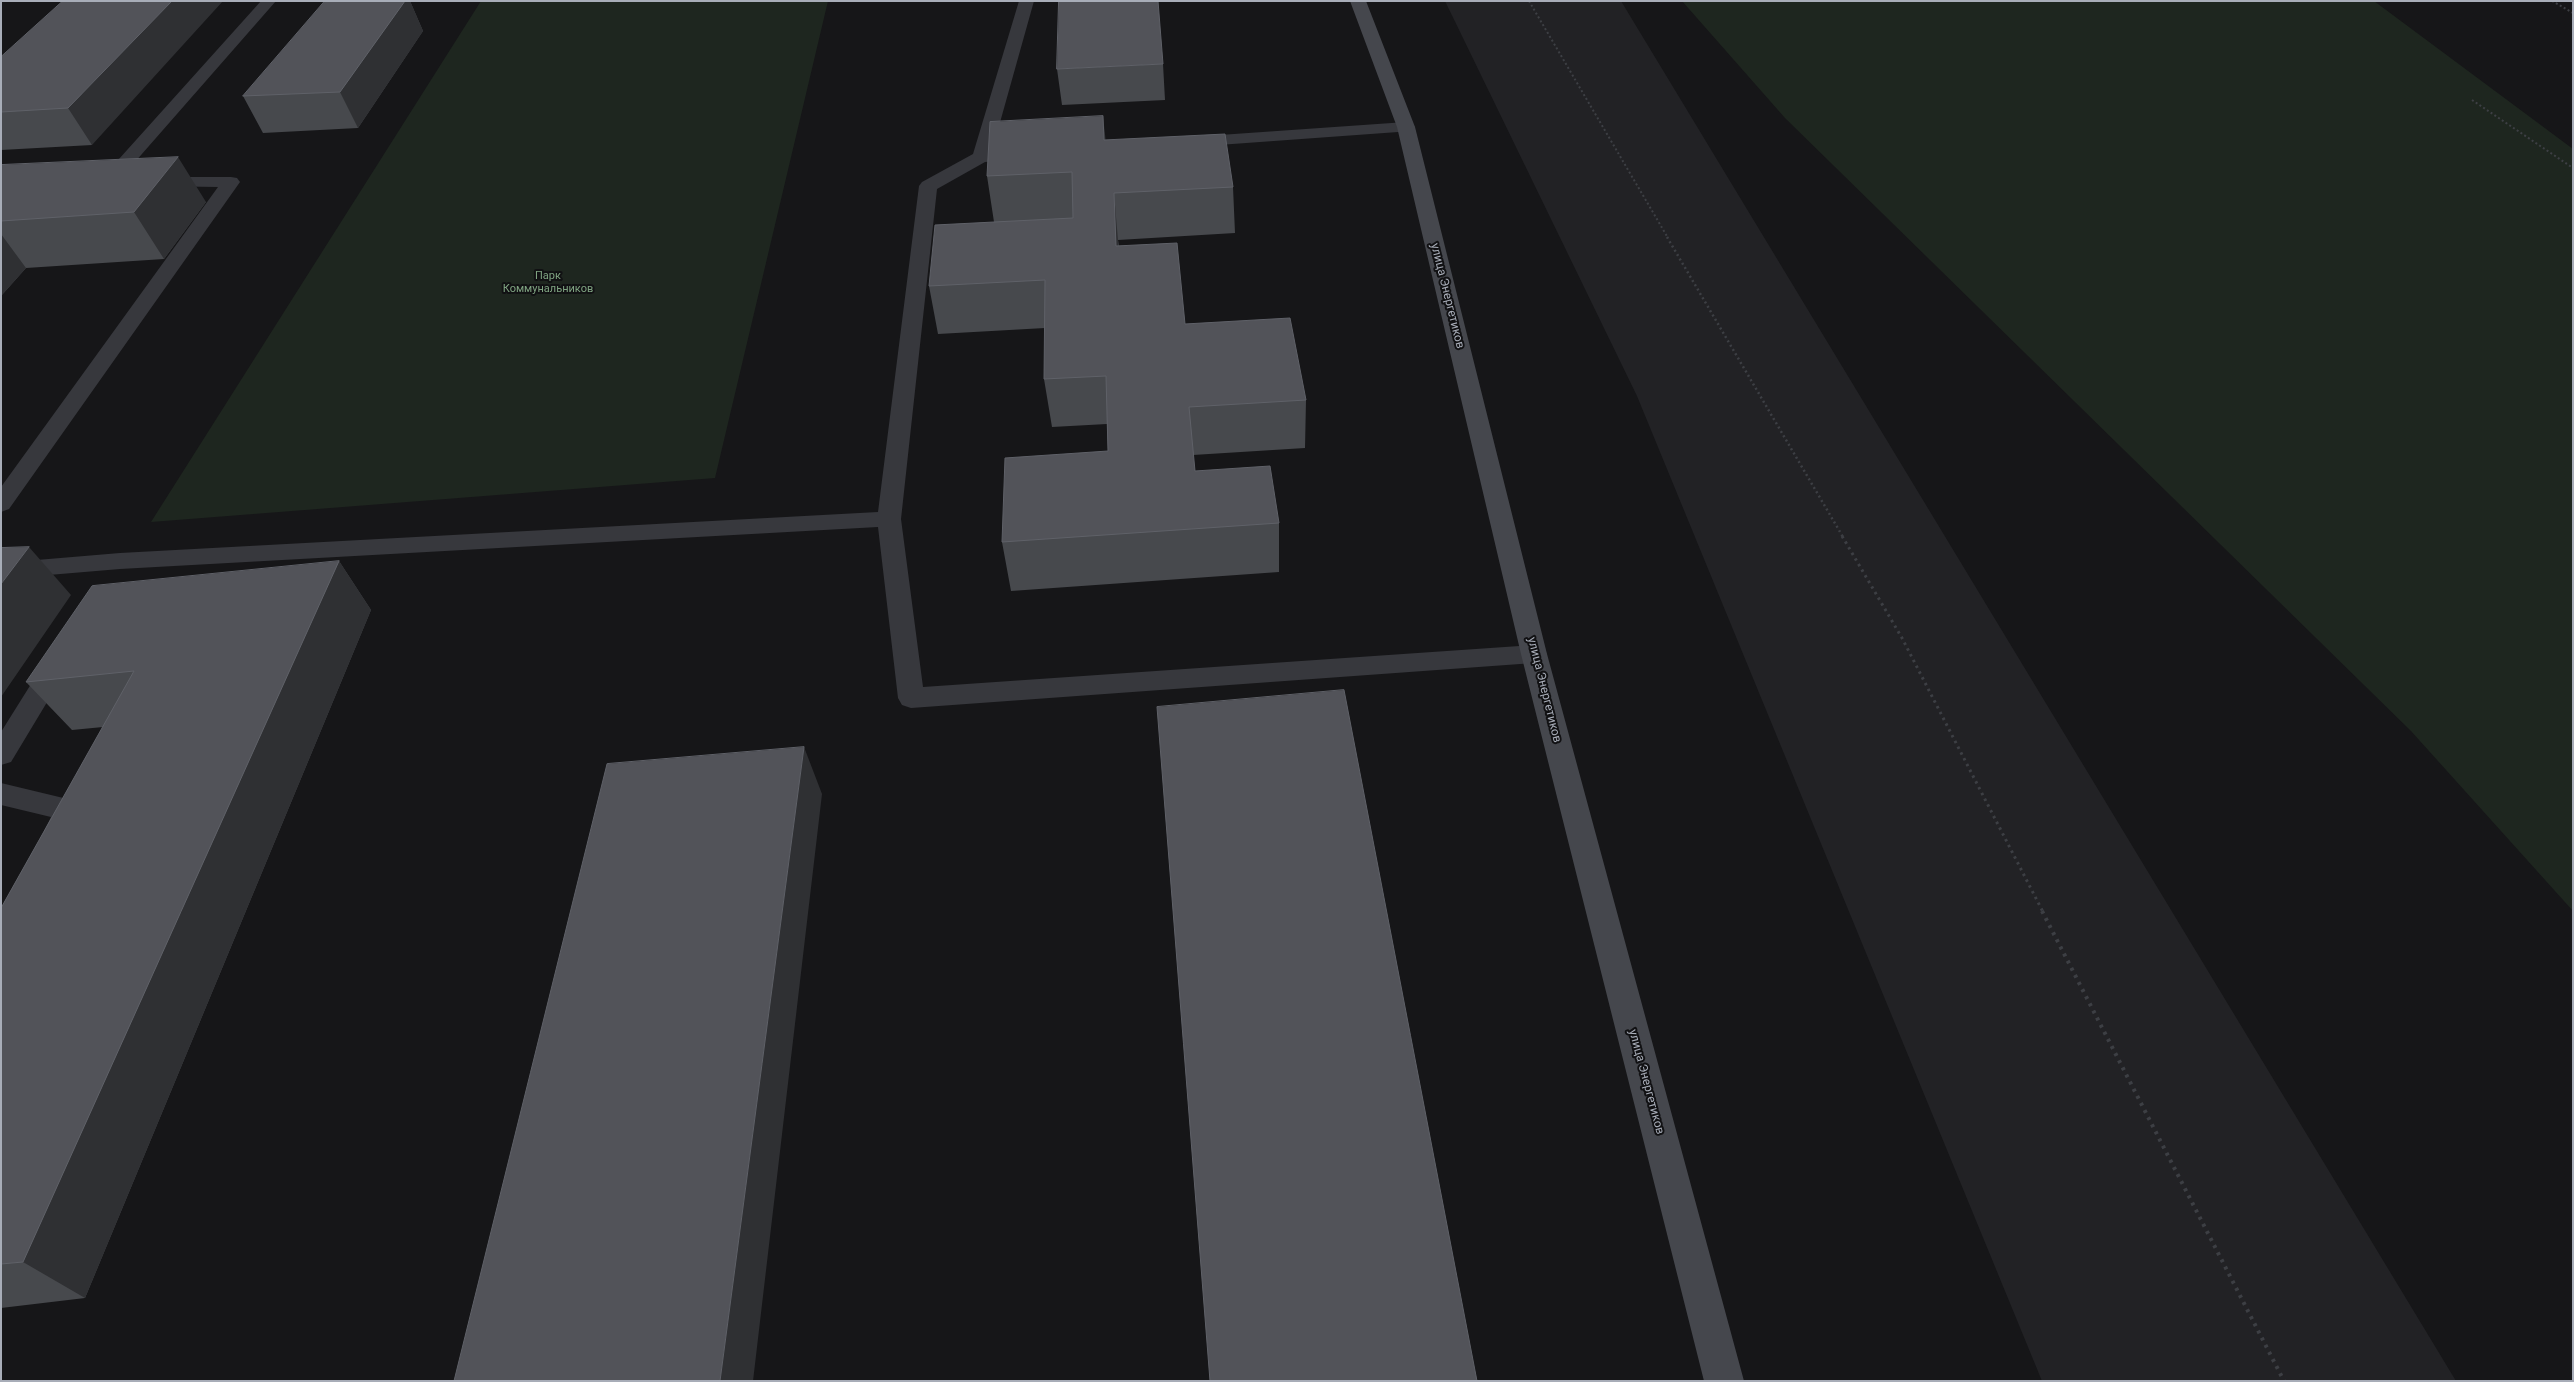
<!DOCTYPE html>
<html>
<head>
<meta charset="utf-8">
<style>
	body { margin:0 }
	#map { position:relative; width:2574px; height:1382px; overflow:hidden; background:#161618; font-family:Roboto,sans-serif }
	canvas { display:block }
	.frame { position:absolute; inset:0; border:2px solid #a8adb8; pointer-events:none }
</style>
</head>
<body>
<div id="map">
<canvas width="2574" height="1382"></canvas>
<div class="frame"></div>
</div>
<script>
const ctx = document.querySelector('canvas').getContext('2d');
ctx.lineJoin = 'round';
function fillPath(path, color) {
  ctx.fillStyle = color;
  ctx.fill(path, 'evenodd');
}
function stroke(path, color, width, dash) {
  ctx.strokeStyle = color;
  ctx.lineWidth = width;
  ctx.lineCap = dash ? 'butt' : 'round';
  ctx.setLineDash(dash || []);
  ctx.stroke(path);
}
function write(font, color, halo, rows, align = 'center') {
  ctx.font = font + ' Roboto,sans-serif';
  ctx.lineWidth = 4;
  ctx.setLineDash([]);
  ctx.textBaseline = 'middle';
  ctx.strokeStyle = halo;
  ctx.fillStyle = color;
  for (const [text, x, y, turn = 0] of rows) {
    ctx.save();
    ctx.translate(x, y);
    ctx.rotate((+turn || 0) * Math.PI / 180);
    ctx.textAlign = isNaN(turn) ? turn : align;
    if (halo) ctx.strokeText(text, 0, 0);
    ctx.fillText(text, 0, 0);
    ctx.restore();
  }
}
const built = new Path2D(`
	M 1445,1 L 1621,1 L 2456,1381 L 2042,1381 L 1637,396 Z`);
const green = new Path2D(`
	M 481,1 L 828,1 L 715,478 L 151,522 Z
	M 1682,1 L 2374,1 L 2573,149 L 2573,911 L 2411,731 L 1785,118 Z`);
const pathFar3 = new Path2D(`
	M 1529,1 L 1668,238
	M 2552,1 L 2573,13
	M 2472,100 L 2573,168`);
const pathFar2 = new Path2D(`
	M 1667,237 L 1843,537`);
const pathFar1 = new Path2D(`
	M 1842,536 L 1902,638 L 2043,912`);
const path = new Path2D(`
	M 2042,911 L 2284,1381`);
const lane = new Path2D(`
	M 261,1 L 276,1 L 113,187 L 101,187 L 98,183 L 101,179 Z
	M 1019,1 L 1034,1 L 992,151 L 1029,150 L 1032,154 L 1029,158 L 985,162 L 937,189 L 901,519 L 923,687 L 1534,645 L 1543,647 L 1547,654 L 1543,661 L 1534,663 L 911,708 L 902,705 L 898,698 L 878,527 L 120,569 L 1,579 L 1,563 L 120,553 L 878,512 L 919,186 L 922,182 L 973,154 Z
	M 1406,122 L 1412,123 L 1415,127 L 1412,131 L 1191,147 L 1185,146 L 1182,142 L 1185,138 L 1191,137 Z
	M 157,177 L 231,177 L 237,178 L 240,182 L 9,509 L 1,512 L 1,487 L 218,187 L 151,186 L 148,182 L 151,178 Z
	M 57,655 L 66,657 L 70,664 L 11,762 L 1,765 L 1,732 L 48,657 Z
	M 1,783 L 80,802 L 84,810 L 68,839 L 58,843 L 48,839 L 44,831 L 51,817 L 1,805 Z`);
const secondary = new Path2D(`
	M 1350,1 L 1366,1 L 1415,127 L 1547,654 L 1744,1381 L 1704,1381 L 1521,654 L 1397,127 Z`);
const wall = new Path2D(`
	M 63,1 L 92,145 L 1,150 L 1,57 Z
	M 325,1 L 410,1 L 423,31 L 358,128 L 263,133 L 243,96 Z
	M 1163,64 L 1165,100 L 1062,105 L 1057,69 Z
	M 1106,140 L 1233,187 L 1235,233 L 1118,240 L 1119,246 L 1185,324 L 1306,400 L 1305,448 L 1193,455 L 1195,471 L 1279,523 L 1279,572 L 1011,591 L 1002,542 L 1108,451 L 1107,424 L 1052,427 L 1044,379 L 1045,328 L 938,334 L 929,286 L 994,222 L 987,176 Z
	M 1,165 L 206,202 L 164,259 L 26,268 L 1,296 Z
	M 339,561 L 371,610 L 85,1298 L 1,1308 L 1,908 L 103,727 L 72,730 L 26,682 Z`);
const shadedWall = new Path2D(`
	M 172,1 L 223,1 L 92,145 L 68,108 Z
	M 405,1 L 410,1 L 423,31 L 358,128 L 340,92 Z
	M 1103,116 L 1108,161 L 1104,140 Z
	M 178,157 L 206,202 L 164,259 L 134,212 Z
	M 1114,193 L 1118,240 L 1121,293 L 1116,246 Z
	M 1,234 L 26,268 L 1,296 Z
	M 29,547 L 71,595 L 1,697 L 1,584 Z
	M 339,561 L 371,610 L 85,1298 L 23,1262 Z
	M 804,747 L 822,794 L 753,1381 L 720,1381 Z`);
const building = new Path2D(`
	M 63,1 L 172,1 L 68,108 L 1,112 L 1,57 Z
	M 325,1 L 405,1 L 340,92 L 243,96 Z
	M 1059,1 L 1158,1 L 1163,64 L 1057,69 Z
	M 1103,116 L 1104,140 L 1225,134 L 1233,187 L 1114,193 L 1116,246 L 1177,243 L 1185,324 L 1290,318 L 1306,400 L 1189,407 L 1195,471 L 1270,466 L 1279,523 L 1002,542 L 1005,458 L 1108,451 L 1106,376 L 1044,379 L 1045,280 L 929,286 L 935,225 L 1073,218 L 1072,172 L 987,176 L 990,122 Z
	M 178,157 L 134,212 L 1,221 L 1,165 Z
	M 29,547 L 1,584 L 1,548 Z
	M 339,561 L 23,1262 L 1,1264 L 1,908 L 134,671 L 26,682 L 92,586 Z
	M 1344,690 L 1477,1381 L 1210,1381 L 1157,707 Z
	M 804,747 L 720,1381 L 454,1381 L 607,764 Z`);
const farParknames = [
	["Парк",548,276],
	["Коммунальников",548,289]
];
const streetNames = [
	["улица Энергетиков",1447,296,76],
	["улица Энергетиков",1544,690,76],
	["улица Энергетиков",1646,1082,75]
];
fillPath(built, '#222225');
fillPath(green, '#1e261f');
stroke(pathFar3, '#3d3f44', 2, [2, 2.5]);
stroke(pathFar2, '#3d3f44', 2.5, [2, 3]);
stroke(pathFar1, '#3d3f44', 3, [2.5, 4]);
stroke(path, '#3d3f44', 4, [3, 5]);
fillPath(lane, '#37383d');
fillPath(secondary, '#45474d');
fillPath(wall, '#47494d');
fillPath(shadedWall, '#2f3033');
fillPath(building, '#525359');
stroke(building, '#5f6168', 1);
write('11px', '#7fa381', '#111113', farParknames);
write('12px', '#a8adb8', '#111113', streetNames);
</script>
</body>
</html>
